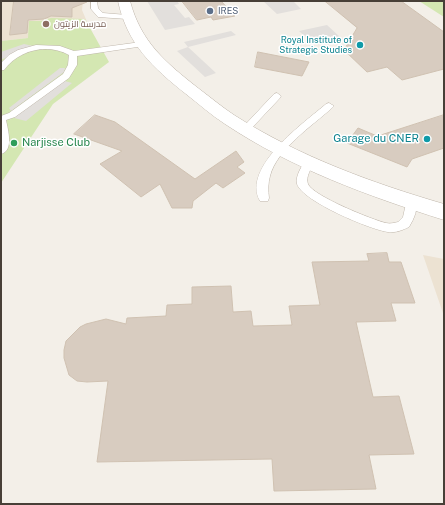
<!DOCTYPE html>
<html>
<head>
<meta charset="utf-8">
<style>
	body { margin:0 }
	#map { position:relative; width:445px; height:505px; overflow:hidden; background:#f3efe8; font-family:"Public Sans",sans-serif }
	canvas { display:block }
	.frame { position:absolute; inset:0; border:2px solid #473f37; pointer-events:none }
</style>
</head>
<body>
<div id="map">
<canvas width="445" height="505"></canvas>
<div class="frame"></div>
</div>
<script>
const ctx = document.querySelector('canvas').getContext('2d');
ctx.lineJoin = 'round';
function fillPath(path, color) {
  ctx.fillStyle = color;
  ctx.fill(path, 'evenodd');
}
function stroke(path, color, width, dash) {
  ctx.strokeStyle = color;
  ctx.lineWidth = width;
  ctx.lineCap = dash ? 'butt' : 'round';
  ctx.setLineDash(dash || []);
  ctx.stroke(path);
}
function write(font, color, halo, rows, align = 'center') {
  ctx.font = font + ' "Public Sans",Cairo,sans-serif';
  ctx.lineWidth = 3;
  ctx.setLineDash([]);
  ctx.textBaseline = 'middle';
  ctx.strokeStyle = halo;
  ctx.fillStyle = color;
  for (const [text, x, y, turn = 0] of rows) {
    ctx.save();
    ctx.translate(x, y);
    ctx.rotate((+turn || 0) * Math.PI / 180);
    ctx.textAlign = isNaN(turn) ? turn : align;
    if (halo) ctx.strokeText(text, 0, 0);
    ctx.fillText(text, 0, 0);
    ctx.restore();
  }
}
const education = new Path2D(`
	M 1,1 L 83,1 L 82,10 L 91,31 L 1,41 Z
	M 423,255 L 444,259 L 444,316 Z`);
const green = new Path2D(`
	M 419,1 L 444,1 L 444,17 Z
	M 51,18 L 85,19 L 109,62 L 53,104 L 1,183 L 1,41 L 28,38 L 29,21 L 41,21 Z`);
const parking = new Path2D(`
	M 147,1 L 177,1 L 179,4 L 174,5 L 185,18 L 189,17 L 195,24 L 165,30 Z
	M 263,1 L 293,1 L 301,9 L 277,14 Z
	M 327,25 L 340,37 L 312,43 L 299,31 Z
	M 231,31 L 236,35 L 188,47 L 216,73 L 205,77 L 177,51 L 188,47 L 184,42 Z
	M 24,44 L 33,46 L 13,54 L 1,60 L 1,52 Z
	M 60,68 L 65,68 L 64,72 L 11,111 L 9,108 Z
	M 61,80 L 72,83 L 26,121 L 14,118 Z`);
const building = new Path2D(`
	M 14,1 L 87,1 L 87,2 L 72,8 L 72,17 L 51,16 L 44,19 L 28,20 L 27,33 L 10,35 Z
	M 182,1 L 221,1 L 235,16 L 213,20 L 211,17 L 197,20 Z
	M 325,1 L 401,1 L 444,32 L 444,69 L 402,80 L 387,67 L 367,72 L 344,50 L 357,28 Z
	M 258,52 L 309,62 L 302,76 L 255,67 Z
	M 95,115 L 115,122 L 195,179 L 236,151 L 244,162 L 237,167 L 245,173 L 223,188 L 216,183 L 193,201 L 192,208 L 172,208 L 160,184 L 141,197 L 100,164 L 122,151 L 74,134 Z
	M 444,115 L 444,148 L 412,159 L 407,167 L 347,143 L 358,128 L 377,136 Z
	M 387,253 L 389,262 L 401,262 L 415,303 L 391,303 L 396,321 L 356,322 L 373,397 L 399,396 L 414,454 L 369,455 L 376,489 L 274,491 L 272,459 L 97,462 L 108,381 L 87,382 L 77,381 L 69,375 L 64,358 L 64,350 L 66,341 L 80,327 L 86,324 L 106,319 L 126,324 L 127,318 L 166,316 L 167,305 L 192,304 L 192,287 L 231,286 L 233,312 L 251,311 L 253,326 L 292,325 L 289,306 L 320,305 L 312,262 L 369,261 L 367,254 Z`);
const service = new Path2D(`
	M 91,1 L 97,1 L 98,8 L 103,13 L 127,15 L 131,17 L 127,19 L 98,17 L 91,9 Z
	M 141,42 L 144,42 L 144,46 L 77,56 L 77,65 L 69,78 L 15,117 L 6,120 C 8,130 14,151 1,154 L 1,116 L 9,113 L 63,74 L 68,65 L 69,55 C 47,43 19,50 4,70 L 1,70 L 1,63 L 9,55 L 18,50 L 36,45 L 60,46 L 74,51 Z
	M 277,93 L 281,96 L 280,98 L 249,131 L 243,131 L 241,129 L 243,127 L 274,94 Z
	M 329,103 L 334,106 L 332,108 C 312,126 277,149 270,176 C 268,183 268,191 269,198 L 268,201 L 260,201 C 241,167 305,122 326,104 Z
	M 310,158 L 315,161 C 312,167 305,177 308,184 C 313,196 373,220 386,223 C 390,224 394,223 398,222 L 403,217 L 407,199 L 415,199 C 419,208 414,219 409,227 C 403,230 396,233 388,232 C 371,230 302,201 297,184 C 295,176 302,166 306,159 Z`);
const tertiary = new Path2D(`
	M 118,1 L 130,1 C 141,42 165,62 198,88 C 210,97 222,107 234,115 C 298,156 372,183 444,204 L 444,220 C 368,196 291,168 225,124 C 211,115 199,104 186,94 C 153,68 127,44 118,1 Z`);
const markers = [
	[210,11,4,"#5c6f8a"],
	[46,24,4,"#8d6e63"],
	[360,45,4,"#0f9aa8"],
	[427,139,4,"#0f9aa8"],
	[14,143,4,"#2e9e5b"]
];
const farServicenames = [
	["IRES",218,11]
];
const farEducationnames = [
	["مدرسة الزيتون",54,24]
];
const farCulturenames = [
	["Royal Institute of",352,40],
	["Strategic Studies",352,50]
];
const cultureNames = [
	["Garage du CNER",419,139]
];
const leisureNames = [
	["Narjisse Club",22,143]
];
fillPath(education, '#ece2d2');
fillPath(green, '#d4e7b2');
fillPath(parking, '#e2dfdc');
fillPath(building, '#d8ccc0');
stroke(building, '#cfc1b1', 1);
stroke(service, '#bfb6ab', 1);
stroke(tertiary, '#bfb6ab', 1);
fillPath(service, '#fff');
fillPath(tertiary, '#fff');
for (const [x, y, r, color] of markers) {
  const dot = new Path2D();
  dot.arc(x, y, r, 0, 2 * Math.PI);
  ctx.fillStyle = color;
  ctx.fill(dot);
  stroke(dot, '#fff', 1.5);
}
write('9px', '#4e5e75', '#fff', farServicenames, 'left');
write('9px', '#785e54', '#fff', farEducationnames, 'left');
write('9px', '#0d838f', '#fff', farCulturenames, 'right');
write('11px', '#0d838f', '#fff', cultureNames, 'right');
write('11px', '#27864d', '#fff', leisureNames, 'left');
</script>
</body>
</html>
